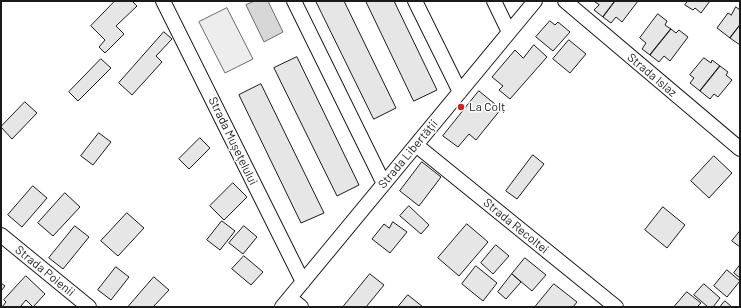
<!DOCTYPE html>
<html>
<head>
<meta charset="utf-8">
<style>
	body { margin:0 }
	#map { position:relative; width:741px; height:308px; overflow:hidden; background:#fff; font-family:Barlow,sans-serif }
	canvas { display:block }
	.frame { position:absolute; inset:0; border:2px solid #1a1a1a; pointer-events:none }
</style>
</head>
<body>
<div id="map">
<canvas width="741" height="308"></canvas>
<div class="frame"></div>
</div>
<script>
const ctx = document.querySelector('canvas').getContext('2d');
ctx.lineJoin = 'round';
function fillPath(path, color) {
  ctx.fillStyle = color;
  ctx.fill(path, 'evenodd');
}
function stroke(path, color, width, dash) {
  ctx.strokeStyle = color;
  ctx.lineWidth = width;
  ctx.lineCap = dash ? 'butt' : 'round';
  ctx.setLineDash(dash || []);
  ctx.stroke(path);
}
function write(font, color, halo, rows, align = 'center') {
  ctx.font = font + ' Barlow,sans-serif';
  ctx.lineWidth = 3;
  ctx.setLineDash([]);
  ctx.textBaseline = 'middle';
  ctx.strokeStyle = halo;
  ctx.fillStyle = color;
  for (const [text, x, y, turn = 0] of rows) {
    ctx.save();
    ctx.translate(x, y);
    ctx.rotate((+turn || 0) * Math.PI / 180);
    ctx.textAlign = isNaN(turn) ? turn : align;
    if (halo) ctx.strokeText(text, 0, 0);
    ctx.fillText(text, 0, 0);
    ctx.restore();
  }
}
const built = new Path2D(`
	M 227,8 L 253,59 L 225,73 L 199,22 Z`);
const water = new Path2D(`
	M 255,1 L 268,1 L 283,32 L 264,42 L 246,5 Z`);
const building = new Path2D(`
	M 115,1 L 132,1 L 137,6 L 116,26 L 124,34 L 105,53 L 99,47 L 105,40 L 91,26 Z
	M 316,1 L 344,1 L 396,108 L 374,119 Z
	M 366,1 L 394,1 L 437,90 L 414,101 Z
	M 594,1 L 615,1 L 603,17 L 594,10 L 599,5 Z
	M 615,1 L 638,1 L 622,22 L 616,17 L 611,23 L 603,17 Z
	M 688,1 L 710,1 L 701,13 L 695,8 L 693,10 L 685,5 Z
	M 736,7 L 740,10 L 740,25 L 730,38 L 717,28 L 728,13 L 731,15 Z
	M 658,14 L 667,21 L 665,25 L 671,29 L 650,55 L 642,49 L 646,43 L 640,38 Z
	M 550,21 L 555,25 L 558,22 L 570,32 L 553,51 L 536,37 Z
	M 740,25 L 740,45 L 730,38 Z
	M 671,29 L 676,33 L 679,30 L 688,37 L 670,61 L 664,56 L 659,62 L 650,55 Z
	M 164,32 L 172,39 L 156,56 L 162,62 L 132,95 L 119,83 Z
	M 569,40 L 586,54 L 570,73 L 553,59 Z
	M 534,45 L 547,57 L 510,99 L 499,90 L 503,86 L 492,77 L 515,50 L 523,58 Z
	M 297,57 L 359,185 L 337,196 L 274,68 Z
	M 704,58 L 711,63 L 712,60 L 720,66 L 700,91 L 690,83 L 694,78 L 690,75 Z
	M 101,59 L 111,68 L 78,101 L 69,92 Z
	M 720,66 L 728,72 L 726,75 L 732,80 L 718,97 L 714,94 L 710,99 L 700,91 Z
	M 261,84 L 324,213 L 301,223 L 239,95 Z
	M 479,91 L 501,109 L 476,140 L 469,134 L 458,147 L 443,136 Z
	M 25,102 L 37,113 L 12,139 L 1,127 Z
	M 99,133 L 111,142 L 93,165 L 81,156 Z
	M 200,138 L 210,148 L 189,169 L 179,159 Z
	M 533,155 L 544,164 L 517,199 L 506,191 Z
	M 714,156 L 732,173 L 709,198 L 691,181 Z
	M 422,162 L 441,177 L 419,206 L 400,191 Z
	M 233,183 L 247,197 L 224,220 L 210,206 Z
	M 33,186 L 47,198 L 22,227 L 8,215 Z
	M 65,193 L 80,207 L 53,236 L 38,223 Z
	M 409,206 L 429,225 L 421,234 L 400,216 Z
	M 663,207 L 685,225 L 667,248 L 645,230 Z
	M 127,213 L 144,228 L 118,256 L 101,241 Z
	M 222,221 L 235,231 L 220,250 L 207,240 Z
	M 393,222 L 407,232 L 390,253 L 372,239 L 384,224 L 389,228 Z
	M 467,224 L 488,242 L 459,276 L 438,258 Z
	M 75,226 L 89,237 L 63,269 L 49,258 Z
	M 244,226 L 257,237 L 243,254 L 229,243 Z
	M 740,231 L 740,247 L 732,241 Z
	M 496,245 L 509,256 L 493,274 L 481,263 Z
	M 244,256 L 263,272 L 251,285 L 232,269 Z
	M 525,258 L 546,275 L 532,291 L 512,274 Z
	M 740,265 L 740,278 L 734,273 Z
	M 476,266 L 497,283 L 483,301 L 462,284 Z
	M 116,267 L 129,277 L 111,300 L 98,290 Z
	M 727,270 L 740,281 L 727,297 L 714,286 Z
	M 370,274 L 384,285 L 366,307 L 343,307 Z
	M 512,274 L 521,282 L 506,299 L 498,292 Z
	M 26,276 L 45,294 L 33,307 L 26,300 L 20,307 L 2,307 L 6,302 L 4,300 Z
	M 154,277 L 169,290 L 153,307 L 128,307 Z
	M 1,283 L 5,286 L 1,291 Z
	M 554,284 L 577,302 L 573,307 L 535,307 Z
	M 704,284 L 720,298 L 713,307 L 708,307 L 694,295 Z
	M 687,292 L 701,303 L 697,307 L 674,307 Z
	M 408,295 L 423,307 L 398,307 Z
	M 725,301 L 732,307 L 720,307 Z`);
const minor = new Path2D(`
	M 163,1 L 303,282
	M 294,1 L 384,184
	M 415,1 L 460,92
	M 494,1 L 509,32
	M 565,1 L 740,149
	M 416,145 L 616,307
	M 1,235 L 89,307
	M 290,298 L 301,307
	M 282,307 L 535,1`);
const markers = [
	[461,107,4,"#c62828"]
];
const streetNames = [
	["Strada Islaz",652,75,40],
	["Strada Mușețelului",233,141,64],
	["Strada Libertății",408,154,-50],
	["Strada Recoltei",516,226,39],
	["Strada Poienii",45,271,39]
];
const poiNames = [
	["La Colț",469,107]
];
fillPath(built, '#ededed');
stroke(built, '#6a6a6a', 1);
fillPath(water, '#d7d7d7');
stroke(water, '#6a6a6a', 1);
fillPath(building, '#e6e6e6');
stroke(building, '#1a1a1a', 1);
stroke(minor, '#1a1a1a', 16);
stroke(minor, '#fff', 14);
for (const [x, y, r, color] of markers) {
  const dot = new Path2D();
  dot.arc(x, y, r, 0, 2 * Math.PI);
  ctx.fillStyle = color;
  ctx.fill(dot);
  stroke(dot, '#fff', 1.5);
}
write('12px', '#1a1a1a', '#fff', streetNames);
write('12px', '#1a1a1a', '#fff', poiNames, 'left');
</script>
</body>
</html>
